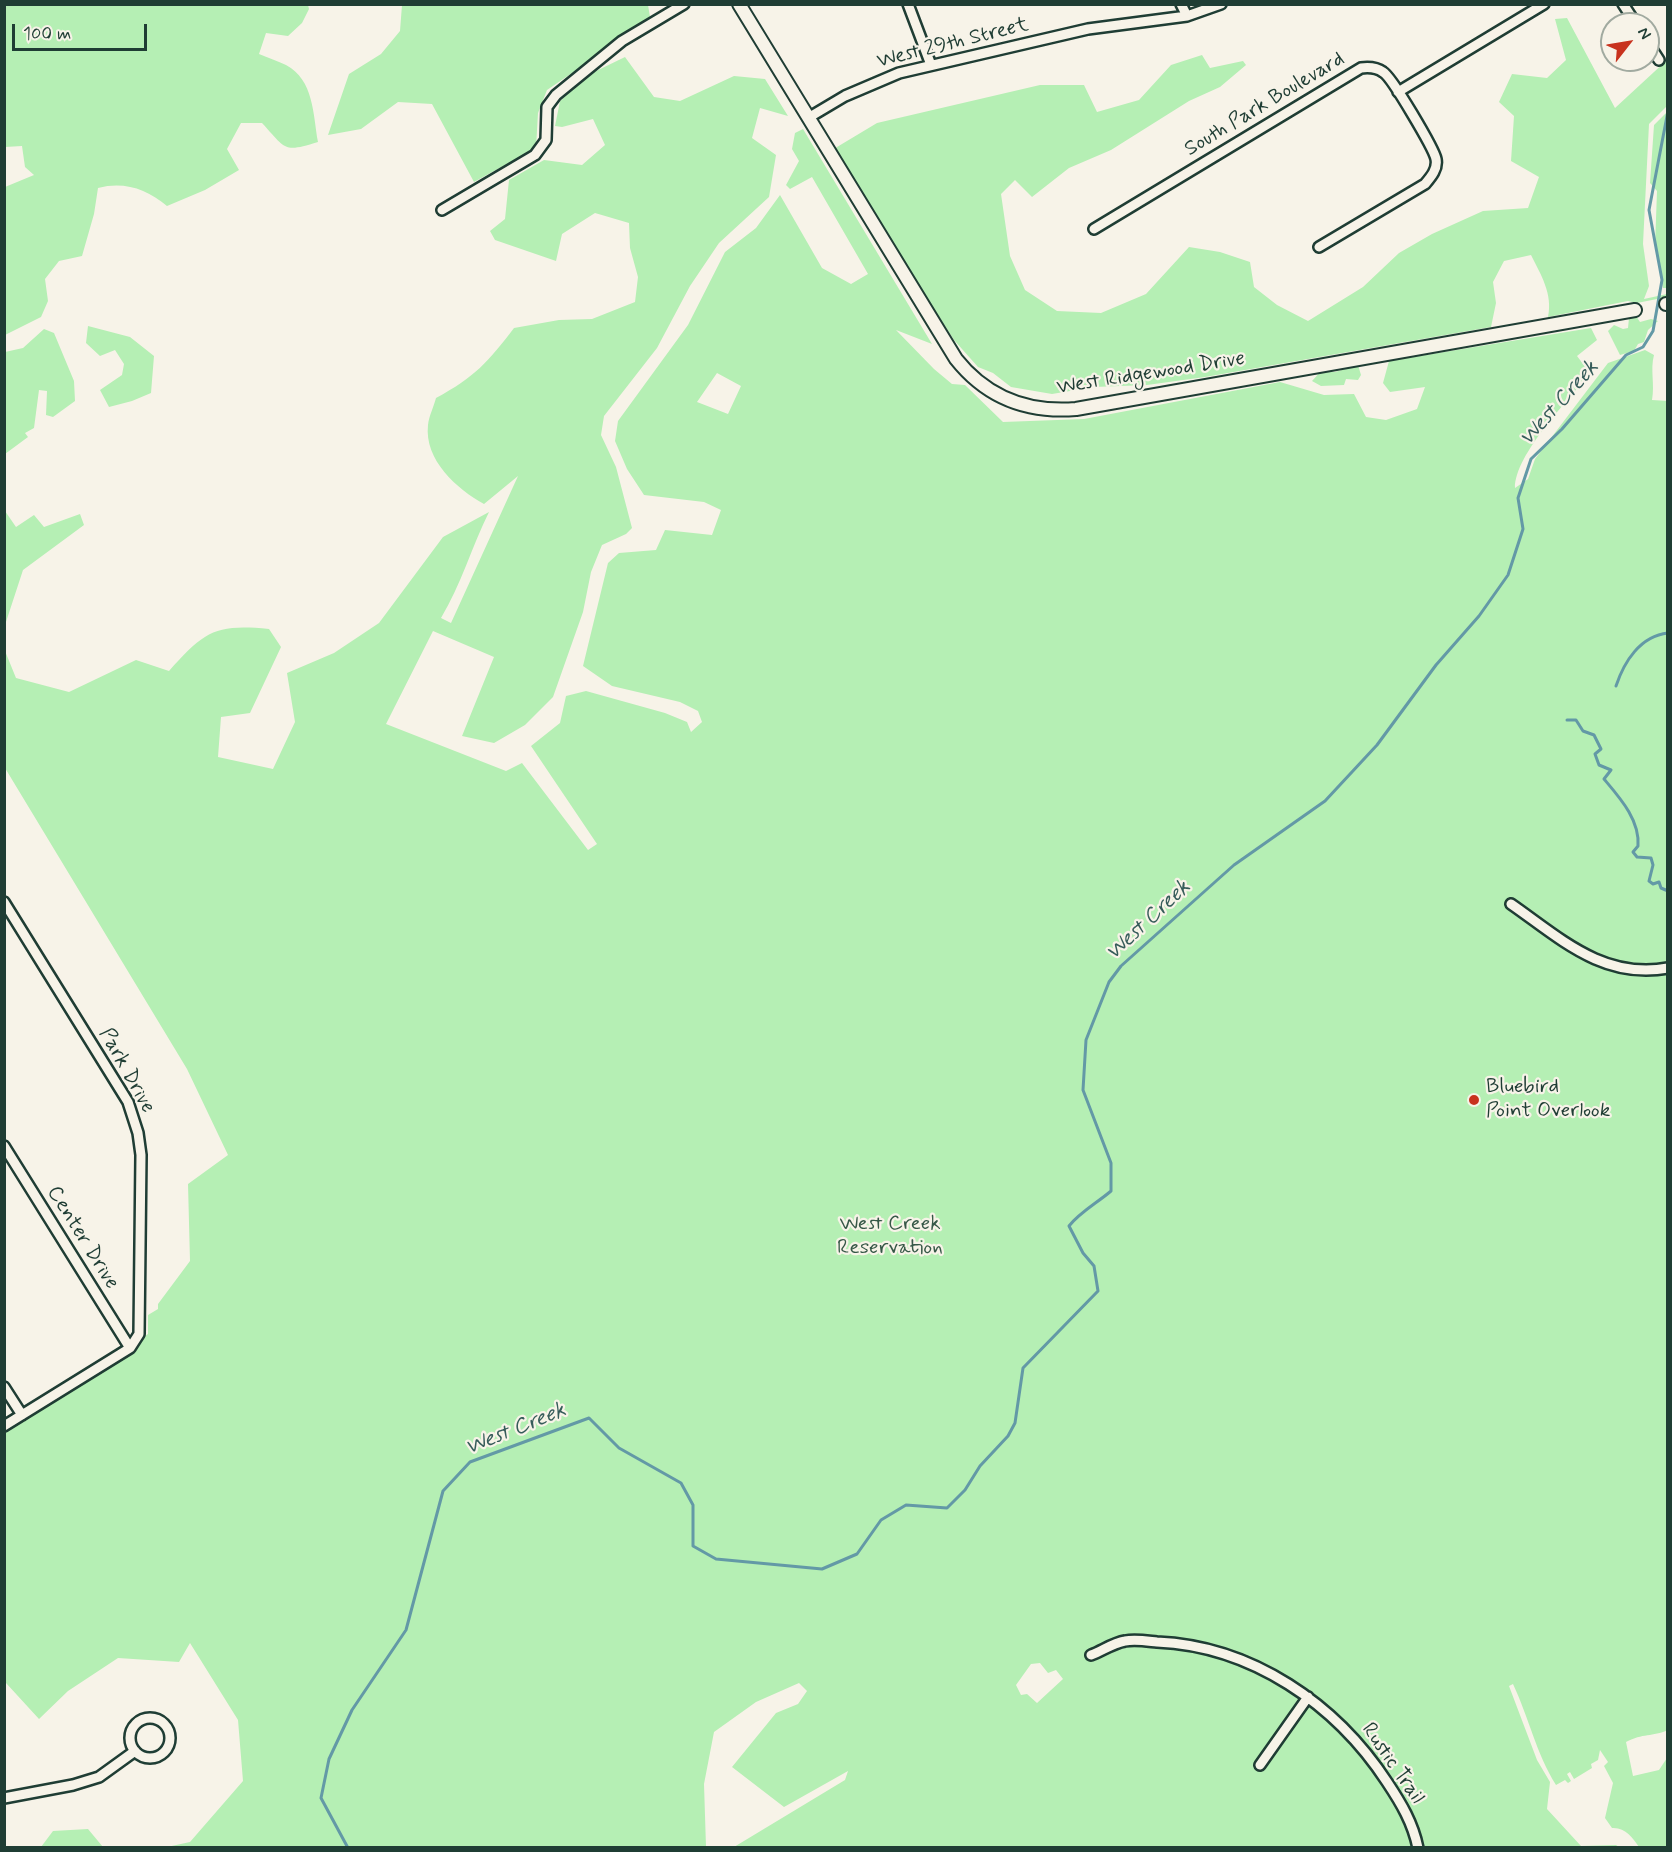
<!DOCTYPE html>
<html>
<head>
<meta charset="utf-8">
<style>
	body { margin:0 }
	#map { position:relative; width:1672px; height:1852px; overflow:hidden; background:#f7f3e8; font-family:Mynerve,sans-serif }
	canvas { display:block }
	.frame { position:absolute; inset:0; border:6px solid #1f3d34; pointer-events:none }
	.north { position:absolute; left:1600px; top:12px; width:60px; height:60px; box-sizing:border-box; background:#f7f3e8; border:2px solid #a1aaa0; border-radius:50%; rotate:59deg; font-size:16px; font-weight:700; line-height:24px; text-align:center; color:#1f3d34 }
	.north::after { content:''; display:block; margin:auto; width:21px; height:27px; background:#c8321e; clip-path:polygon(50% 0,100% 100%,50% 72%,0 100%) }
	.scale { position:absolute; left:12px; top:24px; width:135px; height:27px; box-sizing:border-box; border:3px solid #1f3d34; border-top:0; padding-left:8px; font-size:18px; line-height:21px; white-space:nowrap; color:#1f3d34; -webkit-text-stroke:4px #f7f3e8; paint-order:stroke }
</style>
</head>
<body>
<div id="map">
<canvas width="1672" height="1852"></canvas>
<div class="frame"></div>
<div class="north">N</div>
<div class="scale">100 m</div>
</div>
<script>
const ctx = document.querySelector('canvas').getContext('2d');
ctx.lineJoin = 'round';
function fillPath(path, color) {
  ctx.fillStyle = color;
  ctx.fill(path, 'evenodd');
}
function stroke(path, color, width, dash) {
  ctx.strokeStyle = color;
  ctx.lineWidth = width;
  ctx.lineCap = dash ? 'butt' : 'round';
  ctx.setLineDash(dash || []);
  ctx.stroke(path);
}
function write(font, color, halo, rows, align = 'center') {
  ctx.font = font + ' Mynerve,sans-serif';
  ctx.lineWidth = 4.5;
  ctx.setLineDash([]);
  ctx.textBaseline = 'middle';
  ctx.strokeStyle = halo;
  ctx.fillStyle = color;
  for (const [text, x, y, turn = 0] of rows) {
    ctx.save();
    ctx.translate(x, y);
    ctx.rotate((+turn || 0) * Math.PI / 180);
    ctx.textAlign = isNaN(turn) ? turn : align;
    if (halo) ctx.strokeText(text, 0, 0);
    ctx.fillText(text, 0, 0);
    ctx.restore();
  }
}
const green = new Path2D(`
	M 5,4 L 308,5 L 309,9 L 302,23 L 288,36 L 266,33 L 259,54 C 268,58 278,61 286,65 C 314,80 313,114 318,142 C 283,153 286,149 262,123 L 241,123 L 227,149 L 239,170 L 205,190 L 167,206 C 147,189 124,181 98,188 L 94,214 L 82,256 L 59,261 L 45,279 L 48,301 L 41,317 L 5,335 L 5,187 L 34,175 L 25,167 L 22,146 L 5,147 Z
	M 402,5 L 648,5 L 650,17 L 631,33 L 547,90 L 538,113 L 536,148 L 474,182 L 432,104 L 398,102 L 361,129 L 328,135 L 349,74 L 381,54 L 400,31 Z
	M 1567,18 L 1615,108 L 1667,60 L 1667,106 L 1649,124 L 1643,244 L 1649,286 L 1644,299 L 1667,294 L 1667,297 L 1637,303 L 1628,301 L 1548,317 C 1553,294 1541,275 1531,255 L 1504,261 L 1493,282 L 1496,303 L 1491,327 L 1205,377 L 1147,385 L 1094,387 L 1052,394 L 1011,387 L 993,373 L 978,367 L 954,340 L 832,150 L 877,123 L 1040,85 L 1084,85 L 1097,112 L 1139,100 L 1171,65 L 1202,55 L 1210,68 L 1243,61 L 1246,65 L 1220,87 L 1189,101 L 1111,150 L 1069,168 L 1032,197 L 1015,180 L 1001,194 L 1010,256 L 1025,290 L 1057,311 L 1101,313 L 1146,294 L 1189,247 L 1220,252 L 1250,262 L 1254,287 L 1277,305 L 1308,321 L 1363,287 L 1399,253 L 1432,234 L 1483,211 L 1528,208 L 1539,177 L 1511,161 L 1514,116 L 1499,102 L 1512,74 L 1547,78 L 1566,60 L 1555,19 Z
	M 625,57 L 654,97 L 680,101 L 734,76 L 765,79 L 788,116 L 760,108 L 752,138 L 776,155 L 769,197 L 719,243 L 690,286 L 657,348 L 604,416 L 601,435 L 616,467 L 632,528 L 626,534 L 602,545 L 591,572 L 583,612 L 553,697 L 525,725 L 494,743 L 462,736 L 494,657 L 433,631 L 386,724 L 506,771 L 522,763 L 588,850 L 597,844 L 531,746 L 560,723 L 566,696 L 586,691 L 665,713 L 687,722 L 691,732 L 702,722 L 698,711 L 680,702 L 612,686 L 583,666 L 608,563 L 619,553 L 656,550 L 665,530 L 712,535 L 721,510 L 704,502 L 644,495 L 627,469 L 615,441 L 618,421 L 688,325 L 725,252 L 756,228 L 780,195 L 822,268 L 851,284 L 868,274 L 812,177 L 790,189 L 786,185 L 799,161 L 792,149 L 795,133 L 803,129 L 932,344 L 896,330 L 934,369 L 952,384 L 965,385 L 1003,422 L 1084,419 L 1280,382 L 1324,395 L 1354,394 L 1366,417 L 1386,420 L 1417,409 L 1425,387 L 1390,392 L 1383,383 L 1389,361 L 1591,328 L 1597,340 L 1577,356 L 1590,373 C 1569,400 1515,454 1515,488 L 1528,479 L 1535,459 L 1608,363 L 1645,350 L 1654,355 C 1650,370 1655,384 1652,400 L 1668,401 L 1668,1730 C 1652,1737 1643,1733 1626,1742 L 1633,1776 L 1659,1770 L 1667,1758 L 1667,1847 L 1639,1847 C 1633,1838 1625,1827 1612,1828 L 1605,1818 L 1613,1783 L 1604,1766 L 1608,1762 L 1600,1750 L 1598,1760 L 1591,1764 L 1592,1768 L 1574,1779 L 1570,1772 L 1567,1774 L 1571,1781 L 1568,1783 L 1565,1780 L 1556,1785 C 1536,1753 1529,1718 1513,1684 L 1509,1686 L 1537,1760 L 1550,1782 L 1547,1809 L 1581,1846 L 1616,1845 L 1619,1847 L 734,1847 L 845,1780 L 848,1771 L 784,1807 L 732,1767 L 776,1713 L 798,1704 L 807,1691 L 799,1683 L 756,1702 L 714,1732 L 704,1784 L 706,1847 L 167,1847 L 190,1842 L 243,1781 L 238,1720 L 190,1643 L 179,1662 L 118,1658 L 68,1691 L 39,1719 L 6,1683 L 5,1423 L 148,1334 L 148,1315 L 158,1309 L 158,1304 L 190,1261 L 188,1184 L 228,1155 L 187,1069 L 5,768 L 5,651 L 16,678 L 69,692 L 136,660 L 169,671 C 205,631 215,624 269,629 L 281,647 L 250,713 L 221,717 L 218,757 L 273,769 L 295,722 L 287,673 L 334,653 L 379,623 L 443,537 L 489,512 C 472,546 461,585 441,618 L 451,623 L 518,476 L 484,504 C 457,489 424,460 428,425 C 429,416 434,406 436,398 C 475,377 488,362 514,328 L 559,320 L 592,319 L 635,302 L 638,277 L 630,248 L 629,223 L 595,213 L 562,234 L 556,261 L 495,240 L 490,231 L 505,219 L 509,180 L 544,160 L 582,165 L 605,145 L 593,119 L 562,127 L 555,126 L 560,101 L 590,74 ZM 717,373 L 741,386 L 728,414 L 697,402 ZM 1040,1663 L 1048,1673 L 1056,1670 L 1063,1679 L 1037,1703 L 1027,1694 L 1021,1695 L 1016,1685 L 1031,1664 Z
	M 1667,112 L 1668,288 L 1663,288 L 1655,247 L 1657,191 L 1650,183 L 1654,125 Z
	M 1636,316 L 1640,322 L 1651,319 L 1658,321 L 1648,330 L 1644,342 L 1638,344 L 1634,351 L 1620,355 L 1608,331 L 1614,325 L 1623,329 L 1628,328 L 1629,318 Z
	M 88,326 L 130,337 L 154,356 L 151,393 L 132,401 L 109,407 L 100,390 L 122,375 L 124,364 L 115,350 L 100,356 L 86,343 Z
	M 44,329 L 54,333 L 74,381 L 75,401 L 53,417 L 46,415 L 47,391 L 39,390 L 34,428 L 25,433 L 28,437 L 5,454 L 5,352 L 23,348 Z
	M 1358,365 L 1361,375 L 1358,380 L 1346,379 L 1344,385 L 1321,386 L 1312,381 L 1322,370 L 1335,372 Z
	M 5,511 L 16,527 L 34,515 L 44,527 L 80,514 L 84,525 L 23,570 L 5,625 Z
	M 88,1829 L 103,1847 L 41,1847 L 53,1831 Z`);
const stream = new Path2D(`
	M 1616,686 C 1624,662 1640,636 1668,633
	M 1567,720 L 1576,720 L 1583,731 L 1594,735 L 1601,749 L 1595,754 L 1599,765 L 1611,770 L 1604,779 C 1620,798 1640,820 1638,846 L 1633,852 L 1637,857 L 1651,858 L 1653,865 L 1649,881 L 1653,884 L 1659,882 L 1661,888 L 1668,891
	M 1668,910 L 1668,913
	M 348,1848 L 321,1798 L 329,1759 L 352,1710 L 406,1630 L 443,1491 L 470,1462 L 589,1418 L 619,1448 L 681,1483 L 693,1505 L 693,1546 L 716,1559 L 822,1569 L 857,1554 L 881,1520 L 906,1505 L 947,1508 L 965,1490 L 980,1466 L 1008,1436 L 1015,1423 L 1023,1368 L 1098,1291 L 1094,1266 L 1083,1253 L 1069,1226 C 1080,1212 1097,1203 1111,1191 L 1111,1163 L 1083,1090 L 1086,1040 L 1109,982 L 1121,966 L 1234,865 L 1325,801 L 1377,745 L 1436,665 L 1479,616 L 1508,575 L 1523,529 L 1518,498 L 1531,459 L 1562,429 L 1626,355 L 1643,347 L 1653,331 L 1662,280 L 1649,210 L 1668,111`);
const street = new Path2D(`
	M 908,4 L 931,65
	M 1181,4 L 1187,16
	M 1623,4 L 1636,24
	M 1648,43 L 1659,60
	M 1398,92 L 1544,4
	M 808,118 L 845,96 L 899,73 L 1088,29 L 1187,16 L 1221,4
	M 442,210 L 535,155 L 546,140 L 547,107 L 556,95 L 622,41 L 684,4
	M 1094,229 L 1361,68 C 1369,67 1376,67 1383,72 C 1392,77 1434,149 1436,159 C 1438,169 1431,177 1425,184 L 1319,247
	M 4,902 L 128,1102 L 138,1133 L 141,1155 L 139,1334 L 130,1348 L 4,1426
	M 1511,904 C 1560,938 1603,980 1668,968
	M 4,1146 L 130,1348
	M 4,1387 L 22,1415
	M 1091,1655 C 1102,1651 1113,1643 1125,1641 C 1135,1639 1147,1641 1157,1642 C 1252,1646 1336,1704 1387,1782 C 1401,1803 1413,1823 1418,1848
	M130 1738a20 20 0 1 1 40 0a20 20 0 1 1-40 0Z
	M 1260,1765 L 1308,1697
	M 4,1798 L 73,1785 L 99,1777 L 135,1751`);
const secondary = new Path2D(`
	M 739,4 L 956,359 C 987,398 1027,413 1076,409 L 1635,310
	M 1666,304 L 1668,304`);
const markers = [
	[1474,1100,6,"#c8321e"]
];
const streetNames = [
	["West 29th Street",953,44,-14],
	["South Park Boulevard",1265,105,-31],
	["West Ridgewood Drive",1151,374,-9],
	["Park Drive",126,1071,61],
	["Center Drive",82,1238,58],
	["Rustic Trail",1392,1764,55]
];
const poiNames = [
	["Bluebird",1486,1088],
	["Point Overlook",1486,1112]
];
const parkNames = [
	["West Creek",890,1225],
	["Reservation",890,1249]
];
const waterNames = [
	["West Creek",1560,404,-48],
	["West Creek",1149,921,-43],
	["West Creek",516,1430,-22]
];
fillPath(green, '#b5efb4');
stroke(stream, '#6399a6', 3);
stroke(street, '#1f3d34', 14);
stroke(secondary, '#1f3d34', 16);
stroke(street, '#f7f3e8', 9);
stroke(secondary, '#f7f3e8', 12);
for (const [x, y, r, color] of markers) {
  const dot = new Path2D();
  dot.arc(x, y, r, 0, 2 * Math.PI);
  ctx.fillStyle = color;
  ctx.fill(dot);
  stroke(dot, '#f7f3e8', 2);
}
write('21px', '#1f3d34', '#f7f3e8', streetNames);
write('21px', '#1f3d34', '#f7f3e8', poiNames, 'left');
write('21px', '#365847', '#f7f3e8', parkNames);
write('italic 22px', '#365c5a', '#f7f3e8', waterNames);
</script>
</body>
</html>
